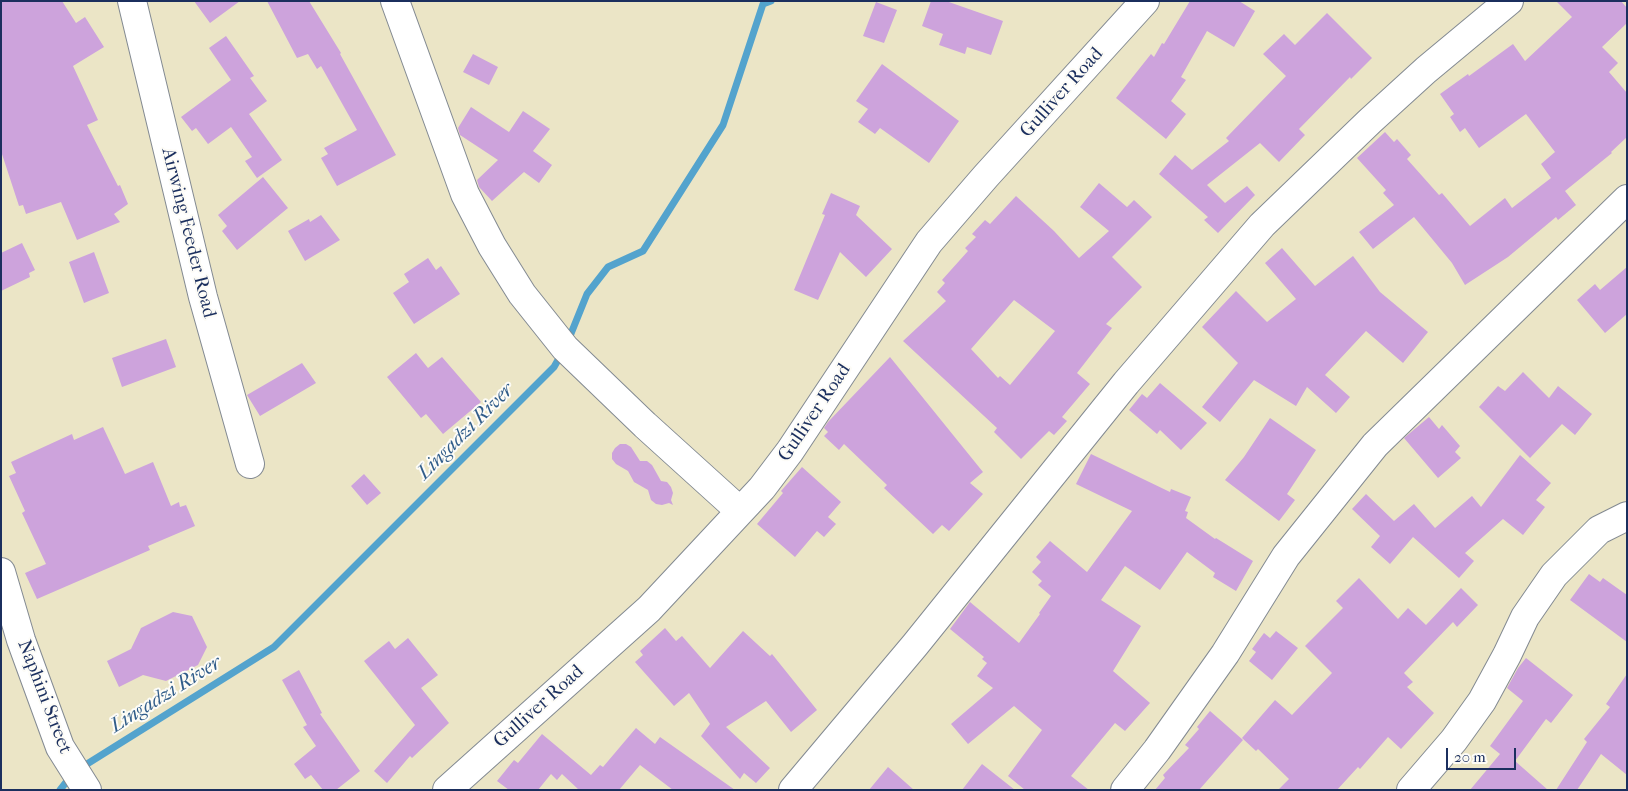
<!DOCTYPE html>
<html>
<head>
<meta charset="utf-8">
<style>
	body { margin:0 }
	#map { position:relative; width:1628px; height:791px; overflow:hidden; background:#ebe5c6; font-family:"IM FELL French Canon",serif }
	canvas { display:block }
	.frame { position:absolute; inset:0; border:2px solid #1b2f5e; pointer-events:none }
	.scale { position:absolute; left:1446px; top:748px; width:70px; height:22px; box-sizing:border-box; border:2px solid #1b2f5e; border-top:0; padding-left:6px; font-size:15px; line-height:18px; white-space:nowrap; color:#1b2f5e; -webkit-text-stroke:4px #fdfcf7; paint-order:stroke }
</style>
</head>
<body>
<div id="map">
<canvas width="1628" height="791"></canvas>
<div class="frame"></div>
<div class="scale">20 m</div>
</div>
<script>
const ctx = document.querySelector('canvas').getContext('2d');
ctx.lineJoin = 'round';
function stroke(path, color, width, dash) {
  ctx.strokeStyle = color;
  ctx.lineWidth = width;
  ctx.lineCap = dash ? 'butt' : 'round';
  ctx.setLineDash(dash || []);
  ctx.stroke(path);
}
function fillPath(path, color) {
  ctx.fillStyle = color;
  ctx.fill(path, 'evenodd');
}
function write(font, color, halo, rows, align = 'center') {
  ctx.font = font + ' "IM FELL French Canon",serif';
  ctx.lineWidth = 4;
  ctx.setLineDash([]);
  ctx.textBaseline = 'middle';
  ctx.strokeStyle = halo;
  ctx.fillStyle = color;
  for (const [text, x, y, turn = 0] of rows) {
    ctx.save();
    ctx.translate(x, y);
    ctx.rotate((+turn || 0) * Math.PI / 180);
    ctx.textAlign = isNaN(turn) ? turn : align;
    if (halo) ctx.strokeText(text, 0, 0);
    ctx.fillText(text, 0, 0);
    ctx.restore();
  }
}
const stream = new Path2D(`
	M 568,341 L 587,294 L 608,267 L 643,251 L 723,125 L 763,4 L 771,1
	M 79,769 L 274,647 L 554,367 L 562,353
	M 60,790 L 71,776`);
const building = new Path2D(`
	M 1,1 L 62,1 L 76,23 L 85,17 L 104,47 L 73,66 L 98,120 L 87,125 L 118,186 L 120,185 L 128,204 L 114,214 L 120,222 L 77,240 L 61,202 L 26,214 L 23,205 L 19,206 L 1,151 Z
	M 194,1 L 240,1 L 210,23 Z
	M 267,1 L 309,1 L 341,53 L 340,54 L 396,155 L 337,186 L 321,158 L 328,154 L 324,148 L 357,130 L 321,66 L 317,69 L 308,54 L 297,58 Z
	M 931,1 L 946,1 L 1003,21 L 991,55 L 967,47 L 965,54 L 939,45 L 943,34 L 922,26 Z
	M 1190,1 L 1239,1 L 1255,11 L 1234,47 L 1207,31 L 1181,77 L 1186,80 L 1171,101 L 1186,114 L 1166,139 L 1116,98 L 1151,54 L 1154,57 L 1162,43 L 1164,44 Z
	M 1556,1 L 1621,1 L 1627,8 L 1627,23 L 1602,47 L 1618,63 L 1609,72 L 1627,93 L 1627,137 L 1611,152 L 1612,153 L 1565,191 L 1576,205 L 1558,220 L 1556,217 L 1508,257 L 1465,285 L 1452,263 L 1414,217 L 1373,249 L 1359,232 L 1394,205 L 1383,193 L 1386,190 L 1357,158 L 1385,132 L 1394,142 L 1397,139 L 1411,155 L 1407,159 L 1439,195 L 1442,193 L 1470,226 L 1505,198 L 1512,208 L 1551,178 L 1541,164 L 1555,152 L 1526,114 L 1479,148 L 1465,128 L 1460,132 L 1450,117 L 1454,114 L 1440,94 L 1468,74 L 1469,76 L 1513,44 L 1525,61 L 1572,17 Z
	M 876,2 L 897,10 L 884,43 L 863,36 Z
	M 1327,13 L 1372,58 L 1351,79 L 1350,77 L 1299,129 L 1305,135 L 1279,162 L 1260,143 L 1207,185 L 1225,203 L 1247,186 L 1255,195 L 1218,233 L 1204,220 L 1208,217 L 1159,174 L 1175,155 L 1192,170 L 1229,141 L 1226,138 L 1286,76 L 1263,54 L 1284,34 L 1295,45 Z
	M 226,36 L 254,76 L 250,78 L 267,101 L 249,114 L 282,160 L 257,178 L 245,161 L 252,157 L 231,127 L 208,144 L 196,128 L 192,131 L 181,117 L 231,80 L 209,48 Z
	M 473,54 L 498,67 L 489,85 L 463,72 Z
	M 882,64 L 959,121 L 929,163 L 880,128 L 875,134 L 858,122 L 868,109 L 856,101 Z
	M 471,107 L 509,132 L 523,111 L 550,129 L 533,151 L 552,165 L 539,183 L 524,172 L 492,201 L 479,187 L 477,180 L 498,160 L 460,135 L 458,128 Z
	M 263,177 L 288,208 L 237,250 L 222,231 L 227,226 L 218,215 Z
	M 1099,183 L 1127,207 L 1134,200 L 1152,217 L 1112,257 L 1142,287 L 1106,324 L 1112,328 L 1077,373 L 1090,384 L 1062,417 L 1067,421 L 1054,435 L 1049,431 L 1021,459 L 994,432 L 997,428 L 903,341 L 946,301 L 937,292 L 945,283 L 942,280 L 968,251 L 965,248 L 976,237 L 972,234 L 985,220 L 990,224 L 1016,196 L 1054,231 L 1079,258 L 1109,231 L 1080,207 ZM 1014,300 L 1055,331 L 1010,385 L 1000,376 L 998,378 L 971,349 Z
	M 831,193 L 860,206 L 856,215 L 892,249 L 866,277 L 840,252 L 818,300 L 794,290 L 825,215 L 822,214 Z
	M 321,215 L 340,240 L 305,261 L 288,231 L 309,219 L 310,222 Z
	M 22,243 L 35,270 L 29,273 L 30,277 L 1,291 L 1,253 Z
	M 1282,248 L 1315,286 L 1353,256 L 1380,292 L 1428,332 L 1403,363 L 1366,331 L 1325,375 L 1350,397 L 1336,413 L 1307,387 L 1296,406 L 1254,380 L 1220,422 L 1202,407 L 1238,363 L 1202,327 L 1236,291 L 1267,322 L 1296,299 L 1265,263 Z
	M 94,252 L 109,293 L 84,303 L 69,262 Z
	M 428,258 L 436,270 L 441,266 L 460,294 L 414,324 L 393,293 L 409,282 L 404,274 Z
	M 1627,267 L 1627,314 L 1605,333 L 1577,300 L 1595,284 L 1600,290 Z
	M 166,339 L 176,367 L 122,387 L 112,358 Z
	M 416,353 L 428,368 L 442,357 L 481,402 L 443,434 L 426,414 L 421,418 L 387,377 Z
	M 890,357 L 983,472 L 970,483 L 983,494 L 949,531 L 942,525 L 933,534 L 884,488 L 887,485 L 844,444 L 839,450 L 824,436 L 828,432 L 824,428 L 828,422 Z
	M 302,363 L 316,383 L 260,416 L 247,395 Z
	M 1523,372 L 1549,398 L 1558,386 L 1592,414 L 1575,435 L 1562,424 L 1530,458 L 1479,407 L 1498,386 L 1505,391 Z
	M 1160,383 L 1207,423 L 1181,450 L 1160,430 L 1157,434 L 1129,410 L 1142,394 L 1147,398 Z
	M 1429,417 L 1439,429 L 1442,425 L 1460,446 L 1455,452 L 1461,458 L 1438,478 L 1404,438 Z
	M 1270,418 L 1316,450 L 1287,494 L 1295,500 L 1279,521 L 1225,480 L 1244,457 Z
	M 103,427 L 125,474 L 153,462 L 171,506 L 179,502 L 180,507 L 186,505 L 195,526 L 148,546 L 150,550 L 37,599 L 25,573 L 46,564 L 22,513 L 25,511 L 9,476 L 16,473 L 11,462 L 72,434 L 74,440 Z
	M 620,444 L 626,444 L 631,447 L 640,461 L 647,461 L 652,465 L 661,481 L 667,482 L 671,487 L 673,493 L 671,500 L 673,505 L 669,503 L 662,505 L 656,504 L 651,500 L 648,490 L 634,482 L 628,471 L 616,464 L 612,459 L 612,453 L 615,448 Z
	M 1091,454 L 1170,492 L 1171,489 L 1191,497 L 1185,511 L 1188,512 L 1186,518 L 1215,539 L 1216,538 L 1253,561 L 1236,591 L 1213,577 L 1215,573 L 1187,552 L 1160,590 L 1125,566 L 1101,600 L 1141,626 L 1113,671 L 1150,703 L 1125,731 L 1115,723 L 1071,776 L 1089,790 L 1025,790 L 1008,776 L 1042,730 L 1014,706 L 968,744 L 951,724 L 993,688 L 977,676 L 987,663 L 982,659 L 984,657 L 950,629 L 970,602 L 1019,643 L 1040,614 L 1039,613 L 1051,596 L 1038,585 L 1042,581 L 1032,572 L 1041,562 L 1036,557 L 1050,541 L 1087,572 L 1132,511 L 1076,484 Z
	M 1520,455 L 1551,483 L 1536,500 L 1545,507 L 1523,535 L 1503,519 L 1465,553 L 1474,561 L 1459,578 L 1413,537 L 1390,564 L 1371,547 L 1380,536 L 1352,509 L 1366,494 L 1394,521 L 1414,504 L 1435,528 L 1472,496 L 1481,507 Z
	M 802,467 L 841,502 L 828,517 L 836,524 L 824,537 L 817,531 L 795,557 L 757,524 L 783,493 L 781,491 Z
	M 364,474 L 381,493 L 367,505 L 351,486 Z
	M 1589,574 L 1600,582 L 1603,578 L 1627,595 L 1627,642 L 1570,600 Z
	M 1359,578 L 1398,619 L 1408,608 L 1426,625 L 1461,588 L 1478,605 L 1457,627 L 1453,622 L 1404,673 L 1413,682 L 1407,687 L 1434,713 L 1401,749 L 1388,737 L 1360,769 L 1358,767 L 1337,790 L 1278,790 L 1289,779 L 1258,749 L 1256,751 L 1242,738 L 1275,700 L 1292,715 L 1332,673 L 1305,646 L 1343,608 L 1336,601 Z
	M 173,612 L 192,616 L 207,647 L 198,665 L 166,681 L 143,675 L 119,687 L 107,661 L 131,649 L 141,628 Z
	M 665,628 L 676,641 L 682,636 L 710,668 L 743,631 L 770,656 L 772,654 L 817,710 L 791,732 L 766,701 L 726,727 L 770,768 L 756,783 L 744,773 L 740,779 L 701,736 L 710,724 L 689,693 L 674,706 L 635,662 L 643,655 L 640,651 Z
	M 1276,631 L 1298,648 L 1272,680 L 1249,661 L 1256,652 L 1252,649 L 1264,633 L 1270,638 Z
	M 408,638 L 438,675 L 421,688 L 449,723 L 412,758 L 410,756 L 387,783 L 374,771 L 415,725 L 364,661 L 389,641 L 395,649 Z
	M 1526,658 L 1573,695 L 1551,723 L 1546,719 L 1515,761 L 1548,790 L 1470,790 L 1500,754 L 1490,746 L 1523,701 L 1507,688 L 1518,668 Z
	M 299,670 L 322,713 L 320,714 L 360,771 L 336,790 L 323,790 L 311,775 L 305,779 L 294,764 L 316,746 L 303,727 L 307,725 L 282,680 Z
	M 1627,674 L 1627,775 L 1601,754 L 1577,790 L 1556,790 L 1587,742 L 1584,739 L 1610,707 L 1606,704 Z
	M 1210,711 L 1243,740 L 1199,790 L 1155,790 L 1165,778 L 1163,775 L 1189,748 L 1185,745 L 1199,729 L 1197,727 Z
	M 636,728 L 655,744 L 660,737 L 735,790 L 673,790 L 640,765 L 619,790 L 579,790 L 562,774 L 557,780 L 551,774 L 538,790 L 509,790 L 497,781 L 514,760 L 518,763 L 542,734 L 591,775 L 600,765 L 603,767 Z
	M 982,764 L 1015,790 L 962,790 Z
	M 888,767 L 914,790 L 869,790 Z`);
const minor = new Path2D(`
	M 132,1 L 203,297 L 250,464
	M 395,1 L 465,194 L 492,246 L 522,294 L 565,348 L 645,425 L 740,511
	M 1,572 L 21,640 L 60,747 L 87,790
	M 447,790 L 649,609 L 762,488 L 790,451 L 929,242 L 986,176 L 1145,1
	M 793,790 L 915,645 L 1126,383 L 1262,225 L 1370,121 L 1426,70 L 1509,1
	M 1125,790 L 1157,750 L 1225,654 L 1286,556 L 1375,445 L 1627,199
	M 1411,790 L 1454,740 L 1482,701 L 1507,655 L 1525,617 L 1554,575 L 1599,530 L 1627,516`);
const streetNames = [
	["Gulliver Road",1062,93,-48],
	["Airwing Feeder Road",188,233,76],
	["Gulliver Road",815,413,-56],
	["Naphini Street",44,697,69],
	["Gulliver Road",539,707,-42]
];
const waterNames = [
	["Lingadzi River",466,432,-45],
	["Lingadzi River",166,695,-32]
];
stroke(stream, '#53a3cd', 7);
fillPath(building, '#cda3dc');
stroke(minor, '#838a92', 30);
stroke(minor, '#fff', 28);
write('19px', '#1b2f5e', '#fdfcf7', streetNames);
write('italic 20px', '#315d8a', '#fdfcf7', waterNames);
</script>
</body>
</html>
